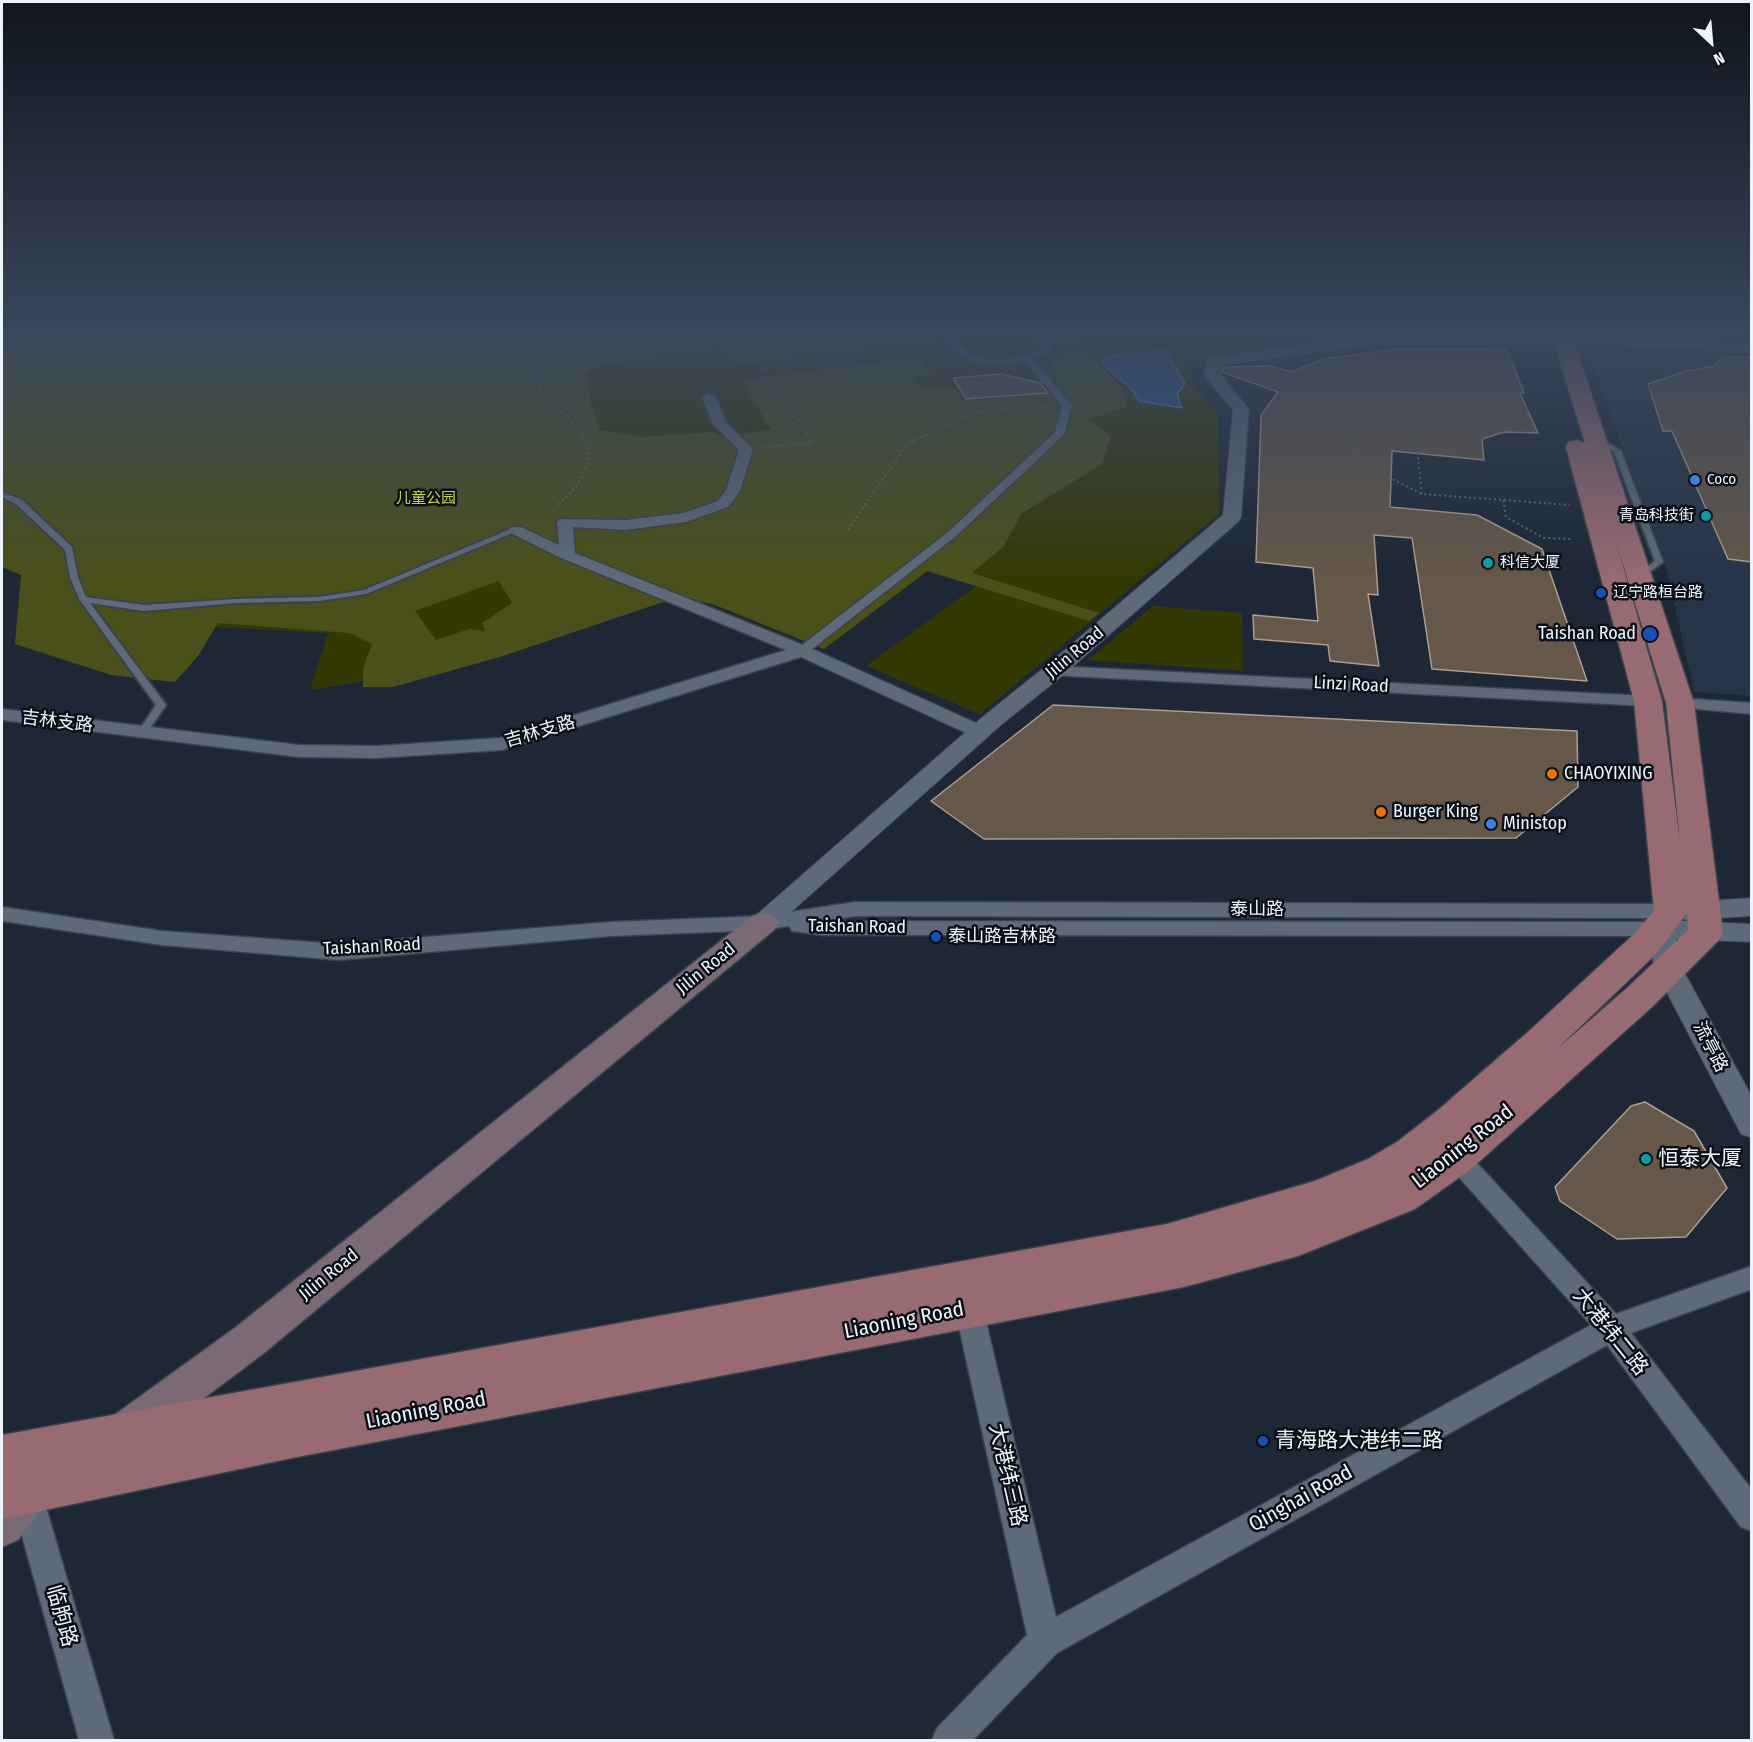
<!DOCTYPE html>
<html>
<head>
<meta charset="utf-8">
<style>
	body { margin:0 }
	#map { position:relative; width:1753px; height:1742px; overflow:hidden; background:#1d2735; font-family:"Fira Sans Condensed",sans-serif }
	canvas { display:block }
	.frame { position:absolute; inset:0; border:3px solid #edf4fd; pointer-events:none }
	.north { position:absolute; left:1681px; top:12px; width:60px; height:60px; -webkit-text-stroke:4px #0b1016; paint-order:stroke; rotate:154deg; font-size:16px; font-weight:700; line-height:24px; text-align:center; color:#edf4fd }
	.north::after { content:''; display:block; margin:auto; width:21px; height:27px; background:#edf4fd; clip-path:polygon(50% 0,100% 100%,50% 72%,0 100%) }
</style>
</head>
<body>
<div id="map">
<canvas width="1753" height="1742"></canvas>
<div class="frame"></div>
<div class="north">N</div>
</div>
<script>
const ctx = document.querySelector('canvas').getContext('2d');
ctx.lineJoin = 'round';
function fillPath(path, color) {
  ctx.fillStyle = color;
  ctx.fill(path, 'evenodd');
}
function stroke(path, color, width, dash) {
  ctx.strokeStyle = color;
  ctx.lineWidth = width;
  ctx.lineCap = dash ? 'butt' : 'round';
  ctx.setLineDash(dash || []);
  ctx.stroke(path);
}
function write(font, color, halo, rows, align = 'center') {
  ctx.font = font + ' "Fira Sans Condensed","Noto Sans SC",sans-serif';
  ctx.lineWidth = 5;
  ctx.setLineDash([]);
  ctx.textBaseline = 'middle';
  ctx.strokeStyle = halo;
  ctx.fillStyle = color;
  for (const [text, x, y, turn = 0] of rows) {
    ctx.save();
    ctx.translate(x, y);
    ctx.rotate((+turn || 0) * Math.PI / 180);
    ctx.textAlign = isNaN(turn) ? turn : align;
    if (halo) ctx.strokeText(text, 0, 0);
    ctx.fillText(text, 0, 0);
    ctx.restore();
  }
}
const built = new Path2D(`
	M 1570,333 L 1684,333 L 1692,342 L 1572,336 Z
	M 1586,347 L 1751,354 L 1751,696 L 1694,692 L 1666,566 Z`);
const green = new Path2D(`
	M 2,333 L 1545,333 L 1372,334 L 1189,359 L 1196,388 L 1218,415 L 1219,514 L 980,714 L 866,666 L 976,586 L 928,571 L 824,649 L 675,590 L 448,667 L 310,690 L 328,633 L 215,627 L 198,656 L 175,682 L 111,675 L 15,644 L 21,575 L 2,567 Z
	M 1153,606 L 1242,613 L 1243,671 L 1088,660 Z`);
const forest = new Path2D(`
	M 2,333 L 947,334 L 945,342 L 733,365 L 722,350 L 607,364 L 586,371 L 591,404 L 600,430 L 639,437 L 712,432 L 721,436 L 771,430 L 742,380 L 921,357 L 932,375 L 910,376 L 919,387 L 952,385 L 963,401 L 1036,395 L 1057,385 L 1052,356 L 1085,351 C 1099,366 1129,385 1126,407 L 1088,419 L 1111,436 L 1102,464 L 1021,514 L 1004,546 L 972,573 L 1099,613 L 1089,621 L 927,571 L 824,649 L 713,604 L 675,598 L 500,657 L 393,687 L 363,687 L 363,668 L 372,644 L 349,633 L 218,623 L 198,656 L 175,682 L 111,675 L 15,644 L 21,575 L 2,567 ZM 499,581 L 512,603 L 482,623 L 485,631 L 469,629 L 436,640 L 415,611 Z`);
const water = new Path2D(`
	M 1165,350 L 1185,384 L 1177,394 L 1182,408 L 1139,401 L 1132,389 L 1104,366 L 1103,359 L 1107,356 Z`);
const building = new Path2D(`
	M 1399,349 L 1507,350 L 1524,393 L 1520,393 L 1538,433 L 1504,432 L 1482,439 L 1484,460 L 1392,451 L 1390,507 L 1477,515 L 1542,549 L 1587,681 L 1432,669 L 1412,538 L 1374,535 L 1378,595 L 1368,594 L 1379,666 L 1330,661 L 1328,645 L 1254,639 L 1253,615 L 1318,621 L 1313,568 L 1256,562 L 1261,415 L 1278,392 L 1222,372 L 1223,367 L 1270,366 L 1292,372 L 1323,359 Z
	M 1727,357 L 1752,357 L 1752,562 L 1728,559 L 1672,431 L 1663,431 L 1648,384 L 1687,371 L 1715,366 L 1720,359 Z
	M 1001,374 L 1040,383 L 1048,393 L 966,399 L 953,378 Z
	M 1053,705 L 1577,731 L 1578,787 L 1516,838 L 984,839 L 931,801 Z
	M 1645,1102 L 1694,1131 L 1727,1188 L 1686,1237 L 1617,1239 L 1560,1201 L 1555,1187 L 1631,1106 Z`);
const path = new Path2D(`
	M 181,333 L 184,368 L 200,391
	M 217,333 L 237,346 L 267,350 L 311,349 L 351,343 L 376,333
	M 540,333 L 549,336 L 543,361 L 540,392 C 588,434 611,457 556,507
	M 742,337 L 771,386 L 802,425 L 812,443 L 763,447
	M 761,369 L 942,349
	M 1524,386 C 1463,382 1406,379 1358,423 L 1355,460 L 1422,494 L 1570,505
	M 1422,494 L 1415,429 C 1453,409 1490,407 1532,409
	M 1503,500 L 1506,517 L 1544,538 L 1572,539
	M 848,530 L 907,444 L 971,414 L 994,410 L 1048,407`);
const service = new Path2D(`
	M 1596,438 L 1600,438 L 1621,451 L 1663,562 L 1643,577 L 1637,577 L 1636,575 L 1655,561 L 1614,452 L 1596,440 Z
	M 2,492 L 22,500 L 72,547 L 78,577 L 86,597 L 144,605 L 236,599 L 319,597 L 364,590 L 513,528 L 516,528 L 520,530 L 366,594 L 319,601 L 236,603 L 144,611 L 90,603 L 166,705 L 146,734 L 143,735 L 138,732 L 156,705 L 79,599 L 70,577 L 65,550 L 16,504 L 2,497 Z`);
const pedestrian = new Path2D(`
	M 958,333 L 967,333 L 958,342 C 973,368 1019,361 1041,349 L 1041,341 L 1030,333 L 1040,333 L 1046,336 L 1100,333 L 1096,336 L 1050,341 L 1051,344 L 1048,352 L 1033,359 L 1072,406 L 1064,435 L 955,537 L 806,654 L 798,654 L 796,651 L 798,648 L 947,533 L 1055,432 L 1062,406 L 1025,361 C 998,366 964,369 949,342 Z`);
const minor = new Path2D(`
	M 1563,336 L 1752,344 L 1752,352 L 1559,343 L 1557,340 L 1559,337 Z
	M 709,393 L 716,397 L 726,422 L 753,449 L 740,491 L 728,507 L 686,522 L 625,530 L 573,527 L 575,553 L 808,647 L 987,728 L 989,732 L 987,736 L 973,736 L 801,657 L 502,750 L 377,758 L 299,757 L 2,720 L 2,709 L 299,745 L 377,746 L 500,738 L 786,650 L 561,558 L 511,533 L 508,530 L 511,527 L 521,527 L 559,545 L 557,522 L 560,519 L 625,520 L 684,513 L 718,501 L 726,490 L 739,450 L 713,424 L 702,397 Z
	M 1054,666 L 1648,696 L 1654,697 L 1657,701 L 1654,705 L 1648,706 L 1048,675 L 1045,671 L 1048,667 Z
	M 1680,698 L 1752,703 L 1752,714 L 1674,707 L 1671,703 L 1674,699 Z
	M 855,902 L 1671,904 L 1679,906 L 1682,911 L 1679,916 L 1671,918 L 855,916 L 826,921 L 1661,922 L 1669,924 L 1672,929 L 1669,934 L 1661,936 L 822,935 L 792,931 L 789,926 L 763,930 L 611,936 L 339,960 L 162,945 L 2,921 L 2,907 L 162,931 L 339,944 L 611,922 L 763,916 Z
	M 1457,1148 L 1466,1151 L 1616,1314 L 1752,1266 L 1752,1289 L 1631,1333 L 1752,1490 L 1752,1531 L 1741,1527 L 1607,1345 L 1057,1653 L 973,1740 L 932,1740 L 937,1728 L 1027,1635 L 955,1309 L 959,1300 L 969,1297 L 979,1300 L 983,1309 L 1056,1617 L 1591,1325 L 1448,1165 L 1444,1158 L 1448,1151 Z
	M 26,1478 L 37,1483 L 42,1493 L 114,1740 L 79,1740 L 10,1493 L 15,1483 Z`);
const tertiary = new Path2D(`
	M 1378,334 L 1547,334 L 1555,339 L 1547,344 L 1378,344 L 1221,365 L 1220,374 L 1249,409 L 1241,517 L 1239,521 L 1062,676 L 1001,725 L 772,929 L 763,932 L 754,929 L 750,923 L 754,917 L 985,715 L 1046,666 L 1223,515 L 1233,410 L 1204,375 L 1208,358 Z
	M 1752,898 L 1752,916 L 1686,920 L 1677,917 L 1673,911 L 1677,905 L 1686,902 Z
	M 1661,920 L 1752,924 L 1752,942 L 1676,939 L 1682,968 L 1752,1097 L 1752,1138 L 1741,1134 L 1654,968 L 1648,929 L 1652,923 Z`);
const secondary = new Path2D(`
	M 763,913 L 774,916 L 779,923 L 774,930 L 264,1353 L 143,1444 L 128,1450 L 113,1444 L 107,1430 L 113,1416 L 236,1327 L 752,916 Z
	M 26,1471 L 42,1477 L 48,1492 L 42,1507 L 18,1540 L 2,1547 L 2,1489 L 10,1477 Z`);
const primary = new Path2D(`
	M 1551,333 L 1571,333 L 1694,703 L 1723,933 L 1718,941 L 1652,1007 L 1471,1169 L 1415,1209 L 1298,1256 L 1184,1287 L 292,1458 L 2,1519 L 2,1435 L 1167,1224 L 1315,1181 L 1368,1159 L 1397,1142 L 1437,1111 L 1528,1032 L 1632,936 L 1654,911 L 1634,701 L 1566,447 L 1569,442 L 1577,440 L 1585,443 ZM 1616,542 L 1666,703 L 1680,842 L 1662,701 ZM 1687,913 L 1688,930 L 1626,989 L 1558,1048 L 1657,953 Z`);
const markers = [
	[1695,480,6,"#3f7fe0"],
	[1706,516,6,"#0f9aa8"],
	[1488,563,6,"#0f9aa8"],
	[1601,593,6,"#1a4fb4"],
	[1650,634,8,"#1a4fb4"],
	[1552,774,6,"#e8710a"],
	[1381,812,6,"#e8710a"],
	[1491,824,6,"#3f7fe0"],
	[936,937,6,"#1a4fb4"],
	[1646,1159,6,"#0f9aa8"],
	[1263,1441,6,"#1a4fb4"]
];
const farPoinames = [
	["Coco",1707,480],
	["青岛科技街",1694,516,"right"],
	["科信大厦",1500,563],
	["辽宁路桓台路",1613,593]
];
const farParknames = [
	["儿童公园",426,499]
];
const poiNames = [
	["Taishan Road",1636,634,"right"],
	["CHAOYIXING",1564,774],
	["Burger King",1393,812],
	["Ministop",1503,824],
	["泰山路吉林路",948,937]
];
const streetNames = [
	["Jilin Road",1075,653,-40],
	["Linzi Road",1351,685,3],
	["吉林支路",57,722,7],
	["吉林支路",540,732,-16],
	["泰山路",1257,910],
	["Taishan Road",857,927,1],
	["Taishan Road",372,947,-3],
	["Jilin Road",706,969,-39],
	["流亭路",1710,1047,63],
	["Jilin Road",329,1275,-39]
];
const nearStreetnames = [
	["Liaoning Road",1463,1147,-38],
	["Liaoning Road",904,1321,-11],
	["大港纬二路",1610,1332,51],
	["Liaoning Road",426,1411,-11],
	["大港纬三路",1007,1475,77],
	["Qinghai Road",1301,1499,-29],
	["临朐路",61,1616,74]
];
const nearPoinames = [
	["恒泰大厦",1658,1159],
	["青海路大港纬二路",1275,1441]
];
fillPath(built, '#253446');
fillPath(green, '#343904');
fillPath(forest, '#4b501a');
fillPath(water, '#23579d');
stroke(water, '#6086ba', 1.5);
fillPath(building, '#655749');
stroke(building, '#ae9e8f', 1.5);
stroke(service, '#3a424e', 4);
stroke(pedestrian, '#3a424e', 3);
stroke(minor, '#3a424e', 3);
stroke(tertiary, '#3a424e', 2);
stroke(secondary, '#3a424e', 3);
stroke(primary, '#3a424e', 3);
stroke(path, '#5e6774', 2, [2, 3]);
fillPath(service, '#5e6a79');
fillPath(pedestrian, '#5e6a79');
fillPath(minor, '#5e6a79');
fillPath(tertiary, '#5e6a79');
fillPath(secondary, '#7b6a75');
fillPath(primary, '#986a72');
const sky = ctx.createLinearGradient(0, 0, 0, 577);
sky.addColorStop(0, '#10151d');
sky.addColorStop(0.58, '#3a475c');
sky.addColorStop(1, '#3a475c00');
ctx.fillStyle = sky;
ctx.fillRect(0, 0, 1753, 577);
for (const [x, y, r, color] of markers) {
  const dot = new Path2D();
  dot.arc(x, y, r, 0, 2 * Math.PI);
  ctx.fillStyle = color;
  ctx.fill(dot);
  stroke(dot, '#0b1016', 2);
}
write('15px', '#edf4fd', '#0b1016', farPoinames, 'left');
write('15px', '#c6d34c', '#0b1016', farParknames);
write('18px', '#edf4fd', '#0b1016', poiNames, 'left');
write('18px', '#edf4fd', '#0b1016', streetNames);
write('21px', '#edf4fd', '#0b1016', nearStreetnames);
write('21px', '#edf4fd', '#0b1016', nearPoinames, 'left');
</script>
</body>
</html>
